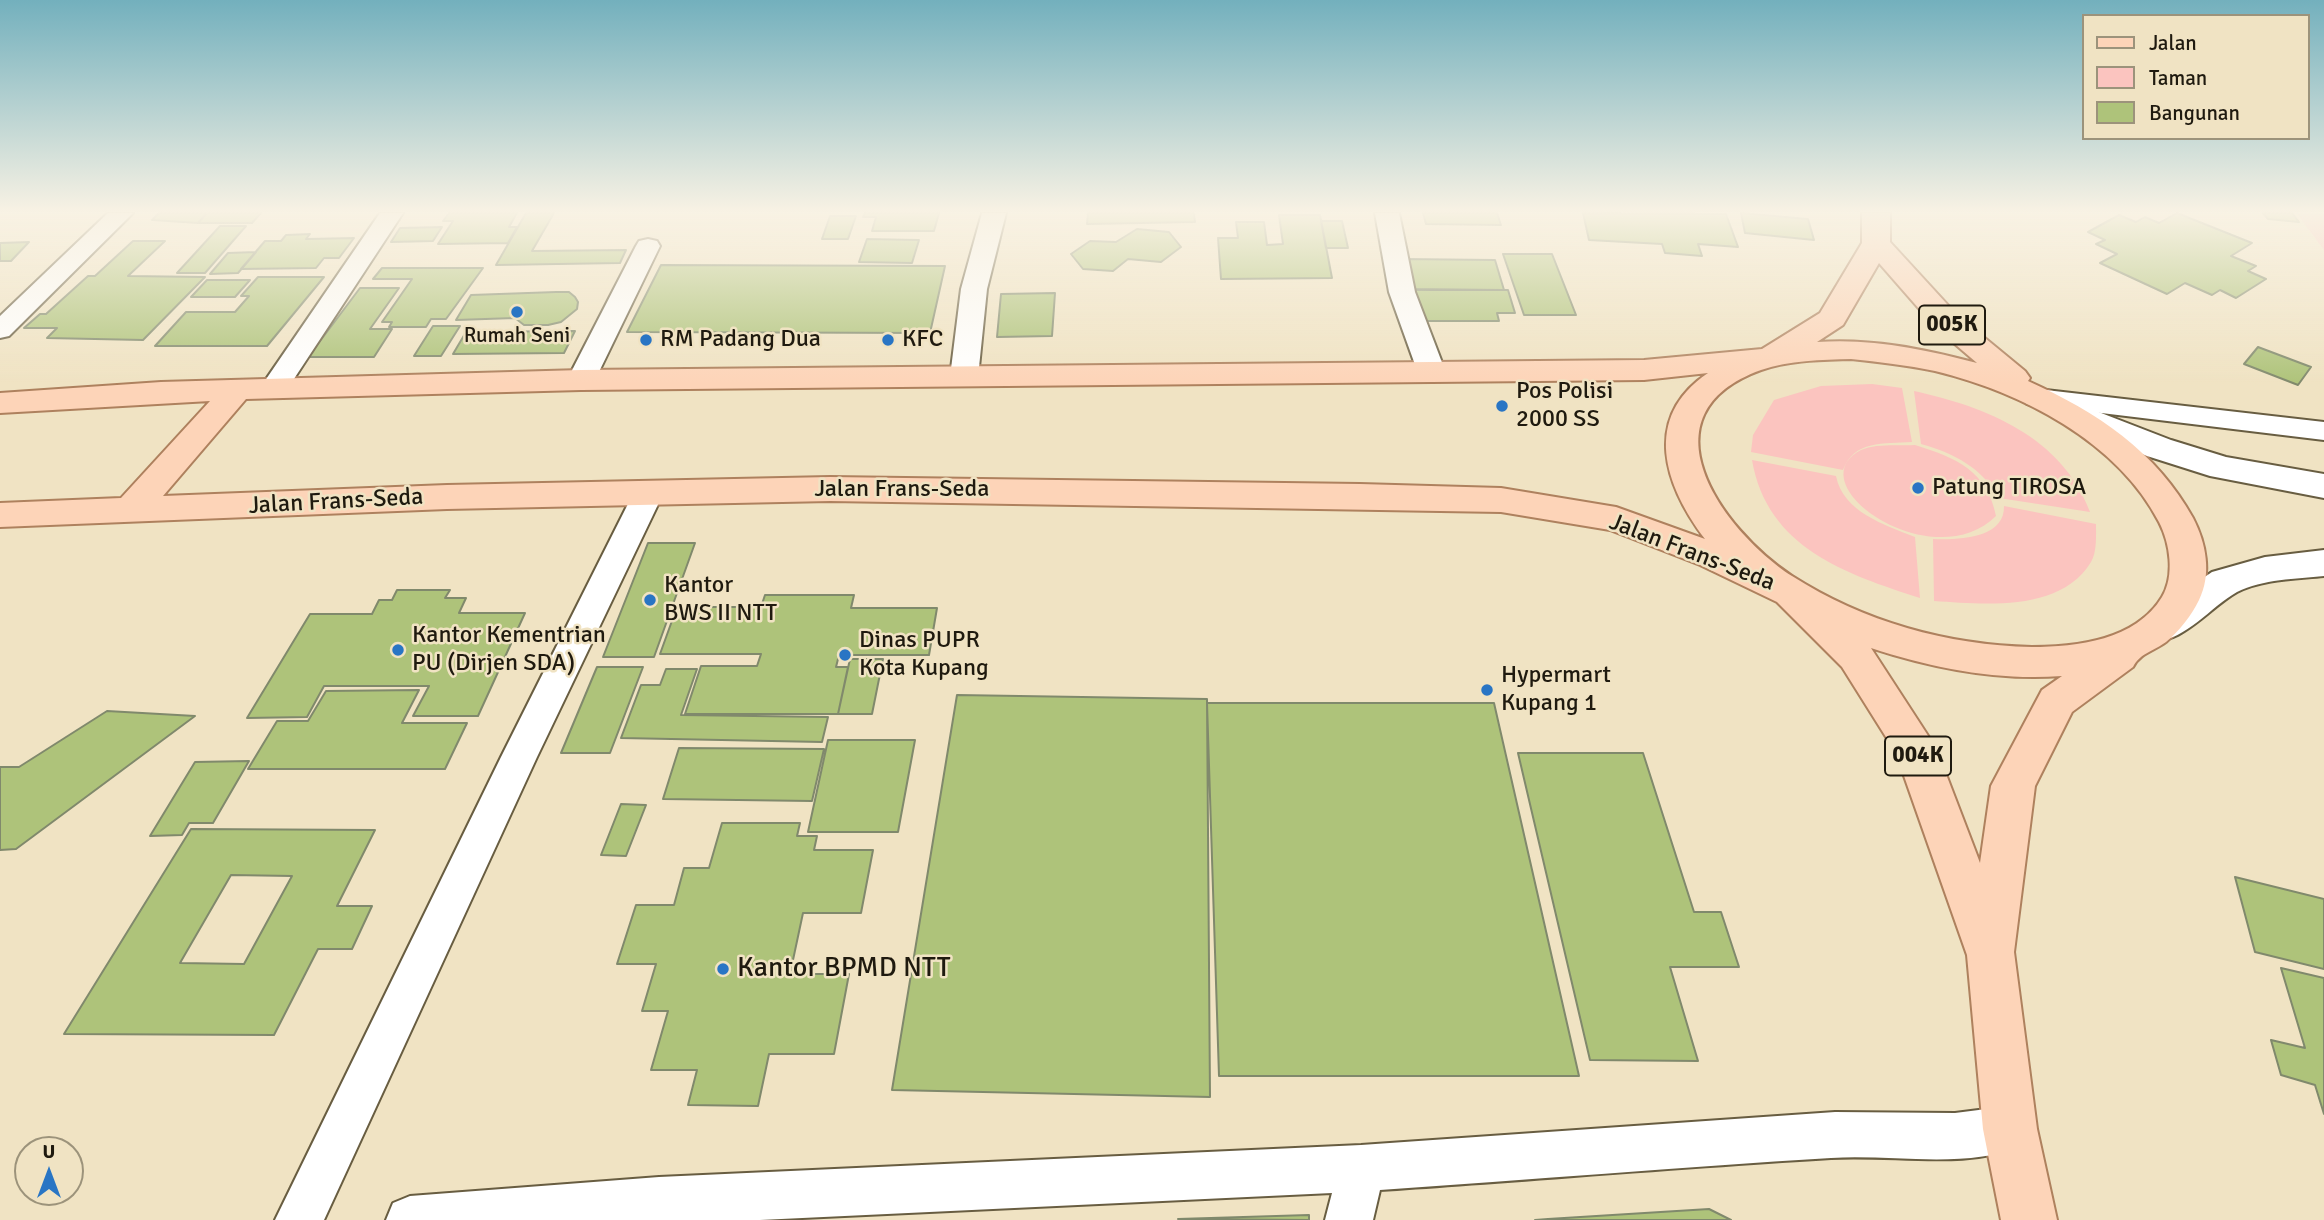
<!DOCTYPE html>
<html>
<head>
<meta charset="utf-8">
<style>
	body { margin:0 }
	#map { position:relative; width:2324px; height:1220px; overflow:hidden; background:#f0e3c3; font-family:Signika,sans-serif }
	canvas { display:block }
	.legend { position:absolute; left:2082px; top:14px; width:228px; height:126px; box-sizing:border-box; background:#f0e3c3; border:2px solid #9c937b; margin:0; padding:9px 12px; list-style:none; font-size:21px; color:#1f1a0f }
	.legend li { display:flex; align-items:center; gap:14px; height:35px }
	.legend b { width:35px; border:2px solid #9c937b }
	.north { position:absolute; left:14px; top:1136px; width:70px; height:70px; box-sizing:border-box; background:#f0e3c3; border:2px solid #9c937b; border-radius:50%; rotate:0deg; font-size:19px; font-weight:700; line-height:28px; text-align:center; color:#1f1a0f }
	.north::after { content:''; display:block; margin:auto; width:24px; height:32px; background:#2975c4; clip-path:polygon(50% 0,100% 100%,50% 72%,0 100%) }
</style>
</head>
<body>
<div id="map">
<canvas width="2324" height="1220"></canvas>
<ul class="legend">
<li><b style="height:9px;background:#fdd4b8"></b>Jalan</li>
<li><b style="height:19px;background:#fbc4bf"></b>Taman</li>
<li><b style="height:19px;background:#aec37a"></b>Bangunan</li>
</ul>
<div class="north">U</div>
</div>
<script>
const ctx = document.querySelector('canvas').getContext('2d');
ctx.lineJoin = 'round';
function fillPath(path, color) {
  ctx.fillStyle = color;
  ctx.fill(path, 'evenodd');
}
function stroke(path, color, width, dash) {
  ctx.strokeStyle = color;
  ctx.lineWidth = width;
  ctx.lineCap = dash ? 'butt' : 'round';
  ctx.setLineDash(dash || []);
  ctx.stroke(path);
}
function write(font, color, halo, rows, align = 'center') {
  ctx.font = font + ' Signika,sans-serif';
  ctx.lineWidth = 5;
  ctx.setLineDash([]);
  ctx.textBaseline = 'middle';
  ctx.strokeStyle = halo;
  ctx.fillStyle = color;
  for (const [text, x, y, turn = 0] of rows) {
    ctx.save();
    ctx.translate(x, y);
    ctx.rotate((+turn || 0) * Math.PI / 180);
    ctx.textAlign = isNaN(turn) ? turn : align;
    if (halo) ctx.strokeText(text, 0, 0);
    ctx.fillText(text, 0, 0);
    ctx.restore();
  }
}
const green = new Path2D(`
	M 2297,214 L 2324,214 L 2324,250 Z
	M 1872,384 L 1902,388 L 1912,442 C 1884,444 1854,440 1843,470 L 1751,452 L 1753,435 L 1774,400 L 1821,386 Z
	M 1914,391 C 1987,407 2062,437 2090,512 L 1999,498 C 1982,468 1954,453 1921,444 Z
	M 1915,445 C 1957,458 1987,471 1996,516 C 1932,579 1795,484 1861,450 C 1876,443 1899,446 1915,445 Z
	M 1752,460 L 1836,476 C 1843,512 1885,525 1915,537 L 1920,598 C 1846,574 1767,548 1752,460 Z
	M 2004,506 L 2096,524 C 2096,535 2097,552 2091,562 C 2060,613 1983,604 1934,601 L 1933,539 C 1957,540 2005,539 2004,506 Z`);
const building = new Path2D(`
	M 159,213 L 207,213 L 198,223 L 152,220 Z
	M 207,213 L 261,213 L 252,223 L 198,223 Z
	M 449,213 L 517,213 L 509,227 L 517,227 L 508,243 L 438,244 L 453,221 L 443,221 Z
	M 526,213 L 554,213 L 532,251 L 626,250 L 620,263 L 496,265 Z
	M 865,213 L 939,213 L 934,231 L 872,231 L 876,217 L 863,217 Z
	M 1088,213 L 1194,213 L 1195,222 L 1087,224 Z
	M 1423,213 L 1497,213 L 1501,225 L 1426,224 Z
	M 1583,213 L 1726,214 L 1738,247 L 1698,244 L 1702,256 L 1665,253 L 1662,244 L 1589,240 Z
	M 1741,213 L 1808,219 L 1814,240 L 1745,233 Z
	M 2177,213 L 2252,243 L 2231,256 L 2256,266 L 2248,271 L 2266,279 L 2236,298 L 2220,290 L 2212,295 L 2185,283 L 2167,294 L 2100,263 L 2117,254 L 2096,244 L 2105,240 L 2088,232 L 2119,215 L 2136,222 L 2145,217 L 2159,223 Z
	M 2263,213 L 2292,213 L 2299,222 L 2268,219 Z
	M 1279,215 L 1320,215 L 1332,278 L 1221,279 L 1218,238 L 1238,238 L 1236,222 L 1264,222 L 1267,245 L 1283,244 Z
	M 830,216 L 856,216 L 848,239 L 822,239 Z
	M 1321,221 L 1342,221 L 1348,248 L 1326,248 Z
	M 220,226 L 246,226 L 205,273 L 177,273 Z
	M 442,227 L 433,241 L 391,242 L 400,228 Z
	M 1137,229 L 1169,232 L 1181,247 L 1161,262 L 1128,259 L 1113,271 L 1083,269 L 1071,254 L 1090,241 L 1116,242 Z
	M 310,234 L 306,239 L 354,238 L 339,258 L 324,258 L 316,268 L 241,269 L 265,241 L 281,241 L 286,235 Z
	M 867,239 L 919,240 L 912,263 L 859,262 Z
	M 133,241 L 165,241 L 128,276 L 205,277 L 143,340 L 47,338 L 57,328 L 24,328 L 40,314 L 46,314 L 88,276 L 95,276 Z
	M 29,242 L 11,261 L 0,261 L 0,243 Z
	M 256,252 L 238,273 L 210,274 L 228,253 Z
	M 1503,254 L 1552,254 L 1576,315 L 1524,315 Z
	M 1402,259 L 1495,260 L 1504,290 L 1408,289 Z
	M 661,265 L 945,266 L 930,333 L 627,332 Z
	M 382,268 L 483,268 L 446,319 L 431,319 L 426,327 L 389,327 L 392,322 L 382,322 L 412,279 L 373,279 Z
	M 258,277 L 324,277 L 267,346 L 155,346 L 186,312 L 235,312 L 249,296 L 241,296 Z
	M 207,280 L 250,280 L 235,297 L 191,297 Z
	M 360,288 L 399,288 L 370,329 L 392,329 L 374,357 L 308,357 Z
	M 1412,290 L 1508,290 L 1515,313 L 1497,313 L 1499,321 L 1419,321 Z
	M 556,292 L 569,292 L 575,297 L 578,302 L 577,309 L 561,322 L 548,325 L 524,325 L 515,318 L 456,320 L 471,295 Z
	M 1055,293 L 1052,336 L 997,337 L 1001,294 Z
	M 433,326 L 460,326 L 441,356 L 414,356 Z
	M 575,331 L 564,353 L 453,354 L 466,332 Z
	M 2258,347 L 2311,367 L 2298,385 L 2244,364 Z
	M 648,543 L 695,543 L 654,657 L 603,657 Z
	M 397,590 L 450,590 L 445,598 L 466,598 L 459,613 L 525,613 L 478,716 L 413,716 L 429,686 L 324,686 L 307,717 L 247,718 L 310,614 L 372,614 L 379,600 L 392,600 Z
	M 765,595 L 854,595 L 851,608 L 937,608 L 929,655 L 839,655 L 836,667 L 848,667 L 838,714 L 685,714 L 701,666 L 757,666 L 761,654 L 660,654 L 677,607 L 761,607 Z
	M 850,659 L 883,659 L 872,714 L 838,714 Z
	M 597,667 L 643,667 L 610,753 L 561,753 Z
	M 666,669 L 697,669 L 681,715 L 828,717 L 822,742 L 621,738 L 641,685 L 660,685 Z
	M 419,690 L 402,723 L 467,723 L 445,769 L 248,769 L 277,721 L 308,721 L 326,691 Z
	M 957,695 L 1207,699 L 1210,1097 L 892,1090 Z
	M 1207,703 L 1494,703 L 1579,1076 L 1219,1076 Z
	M 107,711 L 195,716 L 16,849 L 0,850 L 0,767 L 19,767 Z
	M 828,740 L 915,740 L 898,832 L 808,832 Z
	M 679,748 L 824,749 L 812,801 L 663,799 Z
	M 1518,753 L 1643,753 L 1694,912 L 1721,912 L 1739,967 L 1670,967 L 1698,1061 L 1590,1060 Z
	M 249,761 L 213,823 L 189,823 L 182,835 L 150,836 L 195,762 Z
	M 621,804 L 646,805 L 626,856 L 601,855 Z
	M 722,823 L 800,823 L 797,836 L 817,836 L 814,850 L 873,850 L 861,913 L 803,913 L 790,974 L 849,974 L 834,1054 L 769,1054 L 758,1106 L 688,1105 L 697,1070 L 651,1070 L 668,1011 L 642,1011 L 656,964 L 617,964 L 636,905 L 674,905 L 684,868 L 709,868 Z
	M 191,829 L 375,830 L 337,906 L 372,906 L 352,949 L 318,949 L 274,1035 L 64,1034 ZM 231,875 L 292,876 L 244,964 L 180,963 Z
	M 2235,877 L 2324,899 L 2324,969 L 2255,952 Z
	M 2281,968 L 2324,978 L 2324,1114 L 2315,1085 L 2281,1075 L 2271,1040 L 2305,1048 Z
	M 1709,1209 L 1731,1220 L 1535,1220 L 1548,1219 Z
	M 1309,1215 L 1309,1220 L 1178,1219 Z`);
const street = new Path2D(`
	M 108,213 L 133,213 L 9,336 L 0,338 L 0,316 Z
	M 380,213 L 403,213 L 284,394 L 274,397 L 264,394 L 260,388 Z
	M 982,213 L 1006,213 L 987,289 L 978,377 L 974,383 L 964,385 L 954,383 L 950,377 L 961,289 Z
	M 1375,213 L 1399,213 L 1415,292 L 1446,373 L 1442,379 L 1432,381 L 1422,379 L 1418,373 L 1389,292 Z
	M 648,239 L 657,241 L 660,246 L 595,380 L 591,386 L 581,388 L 571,386 L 567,380 L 636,246 L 639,241 Z
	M 2037,389 L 2324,422 L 2324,440 L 2027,404 L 2023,398 L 2027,392 Z
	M 649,482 L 660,485 L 664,492 L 537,757 L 324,1220 L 275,1220 L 501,757 L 634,492 L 638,485 Z
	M 2010,1106 L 2026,1113 L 2033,1129 L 2026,1145 C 1966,1170 1895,1154 1831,1158 C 1680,1167 1530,1180 1380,1190 L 1373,1220 L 1325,1220 L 1332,1193 L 760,1220 L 386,1220 L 393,1203 L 410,1196 L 659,1177 L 1361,1145 L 1835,1112 L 1955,1113 Z`);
const secondary = new Path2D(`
	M 2065,399 L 2171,440 L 2226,457 L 2324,474 L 2324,498 L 2210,476 L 2147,456 L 2053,416 L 2049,409 L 2053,402 Z
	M 2324,550 L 2324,576 C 2296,579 2263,579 2237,592 C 2208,608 2179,650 2143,639 L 2137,629 L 2143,619 L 2212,572 L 2265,557 Z`);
const primary = new Path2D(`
	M 1862,213 L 1890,213 L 1890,242 L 1957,315 L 2025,371 L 2030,378 L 2028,381 C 2097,412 2156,451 2193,518 C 2206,543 2212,574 2199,600 C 2191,616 2180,630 2166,642 C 2154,651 2140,653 2133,667 L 2072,712 L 2035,786 L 2014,952 L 2037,1129 L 2057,1220 L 2001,1220 L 1983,1129 L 1967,955 L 1896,753 L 1842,667 L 1777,602 L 1700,565 L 1610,530 L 1501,512 L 830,501 L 447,509 L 0,527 L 0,503 L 121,498 L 210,401 L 0,413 L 0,393 L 161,382 L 581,370 L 1644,360 L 1762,349 L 1820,313 L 1862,243 ZM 1879,263 L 1935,327 L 1977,363 C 1924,349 1871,338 1817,342 L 1843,325 ZM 1851,359 C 1879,362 1907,365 1935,371 C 2021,392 2117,441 2159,522 C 2170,543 2175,576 2162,597 C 2136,640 2077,647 2032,647 C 1947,645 1864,622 1792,576 C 1721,529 1639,414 1761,370 C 1790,360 1821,360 1851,359 ZM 1708,373 C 1641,418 1665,486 1705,539 L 1616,507 L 1501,488 L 1360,484 L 830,477 L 447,485 L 163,496 L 246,399 L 581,390 L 1644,380 ZM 1871,648 C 1932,668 1997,681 2062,676 L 2042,690 L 1991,786 L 1980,863 L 1936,748 Z`);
const markers = [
	[517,312,7,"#2975c4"],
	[646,340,7,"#2975c4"],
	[888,340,7,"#2975c4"],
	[1502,406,7,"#2975c4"],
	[1918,488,7,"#2975c4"],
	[650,600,7,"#2975c4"],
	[398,650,7,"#2975c4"],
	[845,655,7,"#2975c4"],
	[1487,690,7,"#2975c4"],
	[723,969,7,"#2975c4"]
];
const farPoinames = [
	["Rumah Seni",517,336]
];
const shields = [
	[1952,325,66],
	[1918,756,66]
];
const shieldNames = [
	["005K",1952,325],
	["004K",1918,756]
];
const poiNames = [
	["RM Padang Dua",660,340],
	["KFC",902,340],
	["Pos Polisi",1516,392],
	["2000 SS",1516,420],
	["Patung TIROSA",1932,488],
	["Kantor",664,586],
	["BWS II NTT",664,614],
	["Kantor Kementrian",412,636],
	["PU (Dirjen SDA)",412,664],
	["Dinas PUPR",859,641],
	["Kota Kupang",859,669],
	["Hypermart",1501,676],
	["Kupang 1",1501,704]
];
const streetNames = [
	["Jalan Frans-Seda",902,490],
	["Jalan Frans-Seda",336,502,-3],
	["Jalan Frans-Seda",1692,553,21]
];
const nearPoinames = [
	["Kantor BPMD NTT",737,969]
];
fillPath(green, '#fbc4bf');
fillPath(building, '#aec37a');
stroke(building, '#80896c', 2);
stroke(street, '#685d41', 4);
stroke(secondary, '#685d41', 4);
stroke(primary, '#ae815e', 4);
fillPath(street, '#fff');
fillPath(secondary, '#fff');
fillPath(primary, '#fdd4b8');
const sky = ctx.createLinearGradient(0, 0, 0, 384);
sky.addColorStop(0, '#73b0bd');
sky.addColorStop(0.55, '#f8f2e4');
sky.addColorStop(1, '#f8f2e400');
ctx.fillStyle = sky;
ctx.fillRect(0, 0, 2324, 384);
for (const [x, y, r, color] of markers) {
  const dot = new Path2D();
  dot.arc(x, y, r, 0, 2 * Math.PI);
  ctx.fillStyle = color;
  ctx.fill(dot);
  stroke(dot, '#f0e3c3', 2.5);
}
write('21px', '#1f1a0f', '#f0e3c3', farPoinames);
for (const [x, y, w] of shields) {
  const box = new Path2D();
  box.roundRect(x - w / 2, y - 19.5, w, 39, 5);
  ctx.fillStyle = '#f0e3c3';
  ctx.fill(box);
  stroke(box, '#1f1a0f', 2);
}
write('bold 23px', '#1f1a0f', null, shieldNames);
write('24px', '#1f1a0f', '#f0e3c3', poiNames, 'left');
write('24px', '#1f1a0f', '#f0e3c3', streetNames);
write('28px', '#1f1a0f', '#f0e3c3', nearPoinames, 'left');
</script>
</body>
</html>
